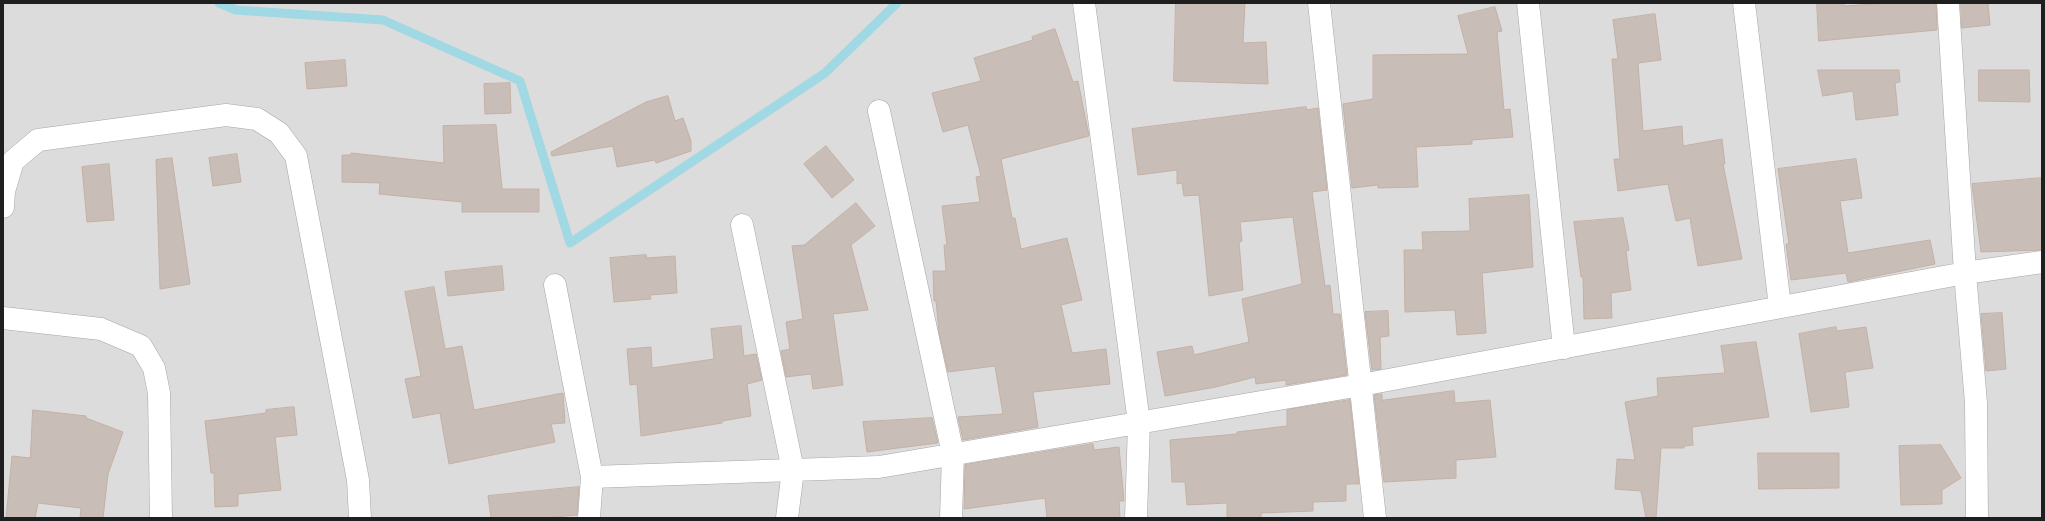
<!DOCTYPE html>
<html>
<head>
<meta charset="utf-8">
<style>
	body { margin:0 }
	#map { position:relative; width:2045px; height:521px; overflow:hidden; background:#f1ece4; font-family:Figtree,sans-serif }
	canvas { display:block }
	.frame { position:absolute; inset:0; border:4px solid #1f1f1f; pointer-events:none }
</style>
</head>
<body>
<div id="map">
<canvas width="2045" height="521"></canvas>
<div class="frame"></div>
</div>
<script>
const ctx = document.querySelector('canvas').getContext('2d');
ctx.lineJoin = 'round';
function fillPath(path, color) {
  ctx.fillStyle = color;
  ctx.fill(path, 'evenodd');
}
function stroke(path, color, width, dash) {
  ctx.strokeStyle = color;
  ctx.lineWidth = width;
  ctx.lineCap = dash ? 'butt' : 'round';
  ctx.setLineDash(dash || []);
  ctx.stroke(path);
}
const residential = new Path2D(`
	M 3,3 L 2042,3 L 2042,518 L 3,518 Z`);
const stream = new Path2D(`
	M 219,3 L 236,10 L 383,20 L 520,81 L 570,243 L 825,73 L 897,3`);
const building = new Path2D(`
	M 1176,3 L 1245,3 L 1243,43 L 1266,42 L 1268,84 L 1174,81 Z
	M 1817,3 L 1844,3 L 1844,6 L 1887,3 L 1936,3 L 1937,30 L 1819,41 Z
	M 1961,3 L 1988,3 L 1990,25 L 1962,28 Z
	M 1495,7 L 1502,31 L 1497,32 L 1504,110 L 1510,109 L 1513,137 L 1472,140 L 1472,144 L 1416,147 L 1418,187 L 1378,188 L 1378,185 L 1352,188 L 1343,104 L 1373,99 L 1373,55 L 1468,54 L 1458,16 Z
	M 1655,14 L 1661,60 L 1638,63 L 1643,131 L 1682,126 L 1683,146 L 1722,139 L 1725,164 L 1723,164 L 1742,259 L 1698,266 L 1690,218 L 1676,221 L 1668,184 L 1618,191 L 1614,159 L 1620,159 L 1612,59 L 1618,59 L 1613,20 Z
	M 1055,29 L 1073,82 L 1078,81 L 1089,136 L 1001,159 L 1012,218 L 1015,218 L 1021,249 L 1067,238 L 1082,300 L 1061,305 L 1072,353 L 1106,349 L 1110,384 L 1033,392 L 1038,427 L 963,440 L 958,417 L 1003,414 L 995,366 L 948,372 L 939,332 L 936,301 L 934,301 L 933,271 L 946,271 L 944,245 L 947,245 L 942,206 L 980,202 L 976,177 L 981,176 L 968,125 L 943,132 L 932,93 L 981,81 L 974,58 L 1033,40 L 1032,37 Z
	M 345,60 L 347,86 L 307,89 L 305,63 Z
	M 1818,70 L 1899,70 L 1900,82 L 1895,83 L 1898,115 L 1856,120 L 1853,91 L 1823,96 Z
	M 1979,70 L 2029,70 L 2030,102 L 1979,101 Z
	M 510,83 L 511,113 L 485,114 L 484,84 Z
	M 668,96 L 675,121 L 683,118 L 691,141 L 691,151 L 656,163 L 655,160 L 617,167 L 613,146 L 552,156 L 551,152 L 646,102 Z
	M 1306,107 L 1307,110 L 1318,108 L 1327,190 L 1312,192 L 1325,286 L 1330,285 L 1333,314 L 1340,314 L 1347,375 L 1286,385 L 1286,380 L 1256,384 L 1255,377 L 1216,387 L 1165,396 L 1157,352 L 1192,346 L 1194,355 L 1249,342 L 1242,299 L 1302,284 L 1293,217 L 1240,222 L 1242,241 L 1239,242 L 1243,290 L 1209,296 L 1199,195 L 1184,196 L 1182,183 L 1177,184 L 1177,170 L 1138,175 L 1132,129 Z
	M 496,125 L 502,189 L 539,189 L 539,212 L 462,212 L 462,202 L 379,194 L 380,183 L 342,182 L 342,155 L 351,155 L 351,153 L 444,163 L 443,126 Z
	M 826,146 L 854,180 L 832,198 L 804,164 Z
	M 237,154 L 241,182 L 213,186 L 209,158 Z
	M 172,158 L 190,284 L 160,289 L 156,160 Z
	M 1856,159 L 1862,198 L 1840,201 L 1848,253 L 1930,240 L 1935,264 L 1848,282 L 1846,273 L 1791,280 L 1786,244 L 1789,244 L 1778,169 Z
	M 109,164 L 114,220 L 87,222 L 82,167 Z
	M 2042,178 L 2042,250 L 1981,252 L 1972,184 Z
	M 1529,195 L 1533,267 L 1482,273 L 1486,333 L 1457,335 L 1455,310 L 1405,312 L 1404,250 L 1423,250 L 1422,232 L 1470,231 L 1469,199 Z
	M 856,203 L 875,226 L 851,245 L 868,310 L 833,314 L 843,385 L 813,389 L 811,374 L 786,377 L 781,351 L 790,349 L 786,322 L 803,319 L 792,246 L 804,245 Z
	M 1623,218 L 1629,250 L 1626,251 L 1631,290 L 1611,293 L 1612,318 L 1584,319 L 1583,277 L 1581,277 L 1574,222 Z
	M 646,255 L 647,258 L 675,256 L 677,293 L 650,295 L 651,299 L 614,302 L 610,258 Z
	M 502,266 L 504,290 L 448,296 L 445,272 Z
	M 434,287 L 445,349 L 462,346 L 474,410 L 563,393 L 565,423 L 551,424 L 555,442 L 449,464 L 440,413 L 413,418 L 405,379 L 421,376 L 405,292 Z
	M 1388,311 L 1389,336 L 1380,337 L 1381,369 L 1372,370 L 1365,312 Z
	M 2002,313 L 2006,369 L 1986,371 L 1981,314 Z
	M 741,326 L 744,356 L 756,354 L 762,380 L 747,384 L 751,416 L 722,421 L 722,423 L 641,436 L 637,384 L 630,385 L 627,349 L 651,347 L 652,368 L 714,359 L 711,329 Z
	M 1836,327 L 1837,331 L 1866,327 L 1873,368 L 1845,372 L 1849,407 L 1811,412 L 1799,334 Z
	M 1756,342 L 1769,417 L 1692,427 L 1693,445 L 1684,446 L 1684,448 L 1661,448 L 1656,518 L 1646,518 L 1641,491 L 1615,489 L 1617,459 L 1635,460 L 1625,402 L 1658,396 L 1657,378 L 1725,373 L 1721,346 Z
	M 1454,391 L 1455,403 L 1490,400 L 1496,457 L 1456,460 L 1456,478 L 1384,482 L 1374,395 L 1382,394 L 1382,400 Z
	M 1350,400 L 1359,484 L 1346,484 L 1346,501 L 1313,502 L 1313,511 L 1261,513 L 1261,518 L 1227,518 L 1227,503 L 1187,505 L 1185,482 L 1172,482 L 1170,440 L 1237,434 L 1237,432 L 1287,426 L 1287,410 Z
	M 294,407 L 297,435 L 275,437 L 281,490 L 238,494 L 238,506 L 215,507 L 214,473 L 211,473 L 205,421 L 266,413 L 266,410 Z
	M 33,410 L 86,416 L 86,418 L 123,432 L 108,474 L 103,518 L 80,518 L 81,508 L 38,503 L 35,518 L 6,518 L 12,456 L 30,458 Z
	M 932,418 L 938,443 L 867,452 L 863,422 Z
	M 1093,444 L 1094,450 L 1119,447 L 1124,501 L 1119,501 L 1120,518 L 1047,518 L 1045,498 L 964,509 L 965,465 Z
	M 1941,445 L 1961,478 L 1942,490 L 1942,504 L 1901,505 L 1899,446 Z
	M 1758,453 L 1839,453 L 1839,488 L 1759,489 Z
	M 579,487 L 577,515 L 543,518 L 491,518 L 488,496 Z`);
const minor = new Path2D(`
	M 1084,3 L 1139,423 L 1136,518
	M 1319,3 L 1375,518
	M 1528,3 L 1564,348
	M 1744,3 L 1780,307
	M 1948,3 L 1965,273 L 1976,403 L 1977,518
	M 879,111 L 953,454 L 951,518
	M 3,207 L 4,191 L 13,161 L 38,140 L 226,115 L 257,119 L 279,133 L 296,156 L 358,480 L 360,518
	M 742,225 L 793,470 L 787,518
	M 555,285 L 592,477 L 589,518
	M 3,318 L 101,329 L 141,346 L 154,368 L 159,393 L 161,518
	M 592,477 L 879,467 L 1361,385 L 1965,273 L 2042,262`);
fillPath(residential, '#dddcdc');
stroke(stream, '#a0d8e3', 9);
fillPath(building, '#c9beb7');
stroke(building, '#c4b1a5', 1);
stroke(minor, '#a6a6a6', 23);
stroke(minor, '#fff', 22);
</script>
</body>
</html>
